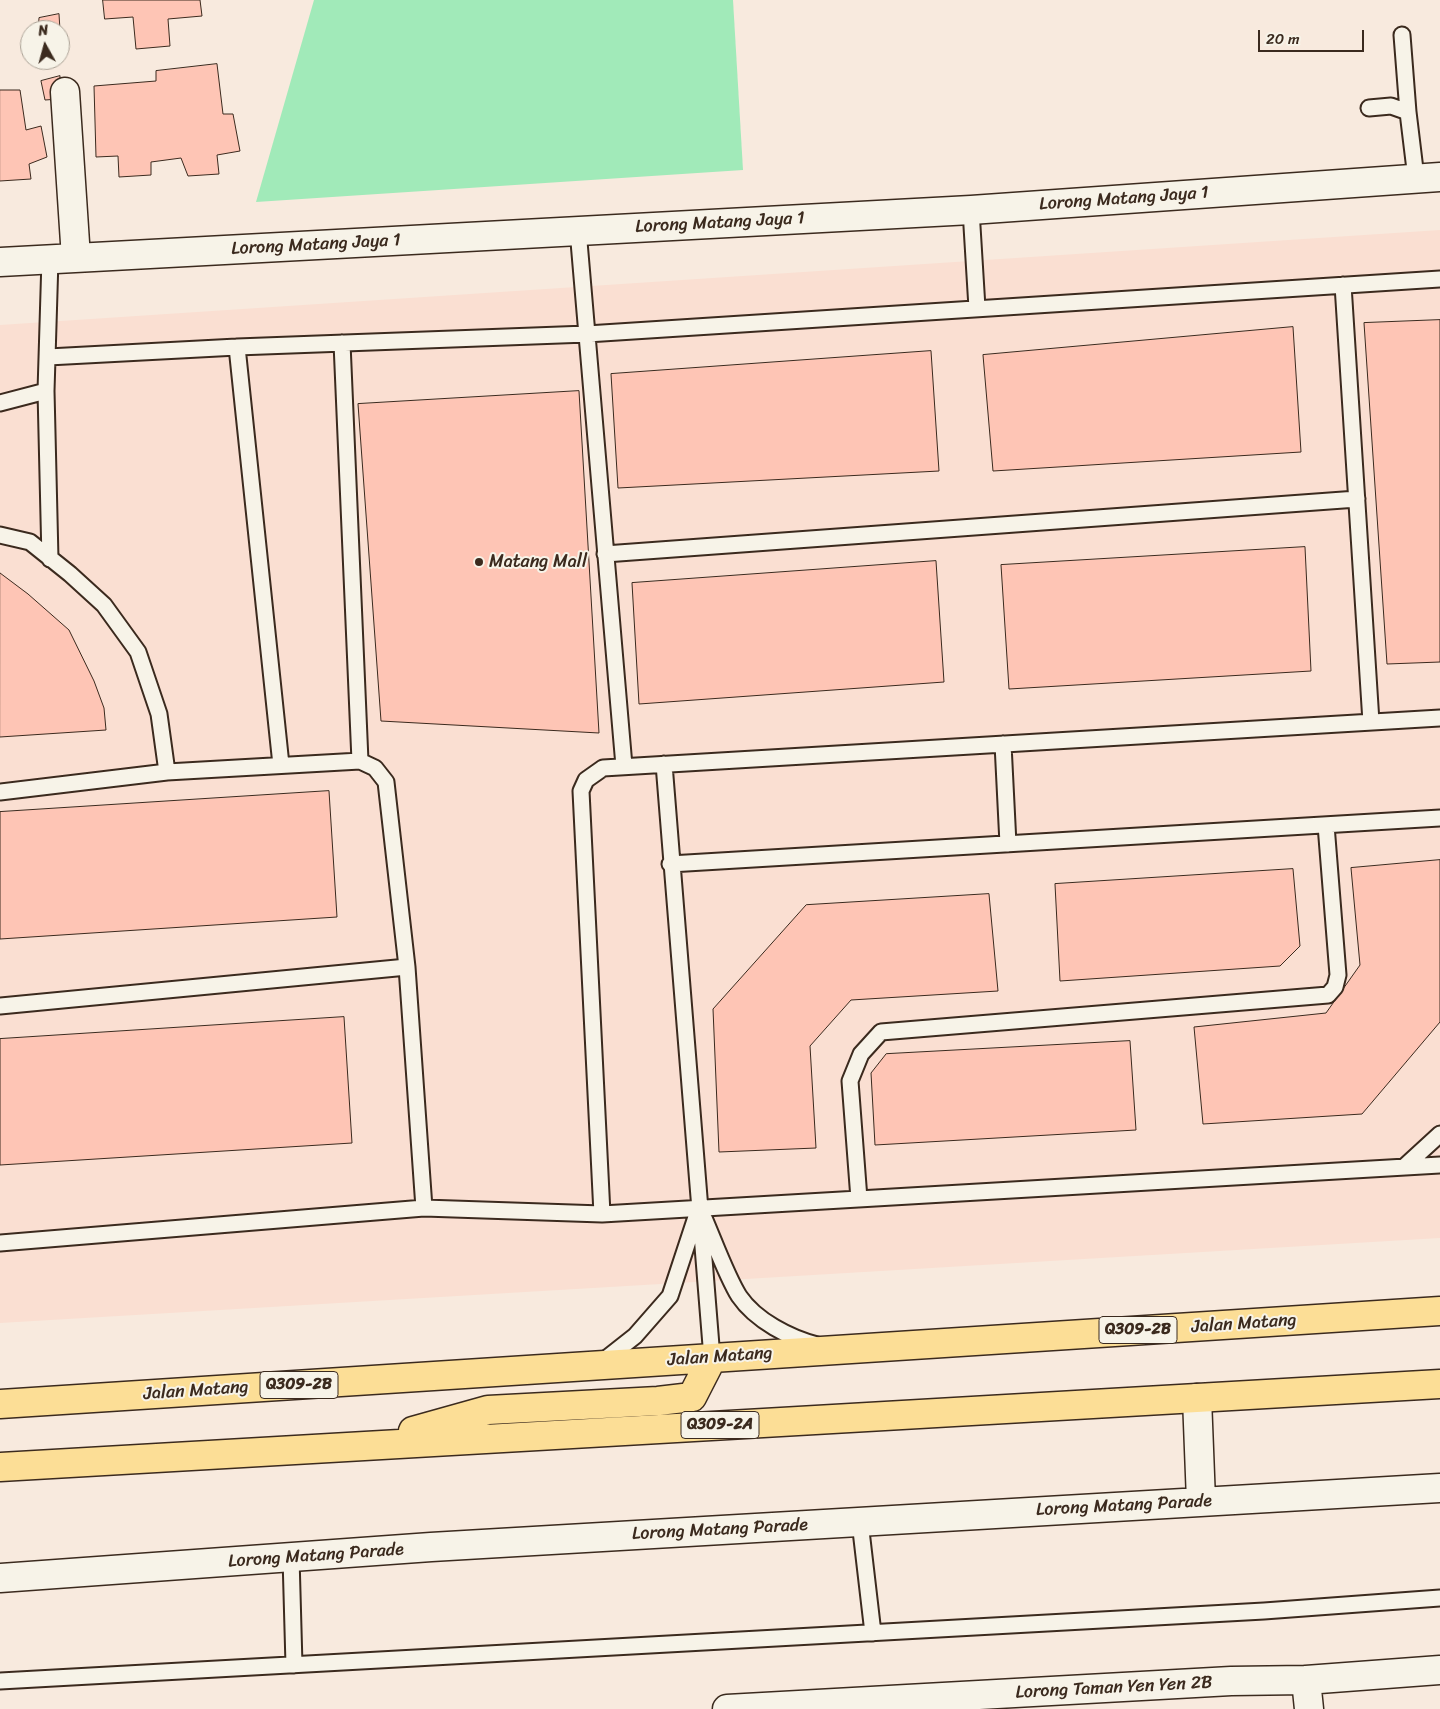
<!DOCTYPE html>
<html>
<head>
<meta charset="utf-8">
<style>
	body { margin:0 }
	#map { position:relative; width:1440px; height:1709px; overflow:hidden; background:#f8eade; font-family:Sriracha,sans-serif }
	canvas { display:block }
	.north { position:absolute; left:20px; top:20px; width:50px; height:50px; box-sizing:border-box; background:#f7f3e8; border:1px solid #aca397; border-radius:50%; rotate:353deg; font-size:14px; font-weight:700; line-height:20px; text-align:center; color:#3b2a1e }
	.north::after { content:''; display:block; margin:auto; width:18px; height:22px; background:#3b2a1e; clip-path:polygon(50% 0,100% 100%,50% 72%,0 100%) }
	.scale { position:absolute; left:1258px; top:30px; width:106px; height:22px; box-sizing:border-box; border:2px solid #3b2a1e; border-top:0; padding-left:6px; font-size:15px; line-height:18px; white-space:nowrap; color:#3b2a1e; -webkit-text-stroke:4px #f7f3e8; paint-order:stroke }
</style>
</head>
<body>
<div id="map">
<canvas width="1440" height="1709"></canvas>
<div class="north">N</div>
<div class="scale">20 m</div>
</div>
<script>
const ctx = document.querySelector('canvas').getContext('2d');
ctx.lineJoin = 'round';
function fillPath(path, color) {
  ctx.fillStyle = color;
  ctx.fill(path, 'evenodd');
}
function stroke(path, color, width, dash) {
  ctx.strokeStyle = color;
  ctx.lineWidth = width;
  ctx.lineCap = dash ? 'butt' : 'round';
  ctx.setLineDash(dash || []);
  ctx.stroke(path);
}
function write(font, color, halo, rows, align = 'center') {
  ctx.font = font + ' Sriracha,sans-serif';
  ctx.lineWidth = 4;
  ctx.setLineDash([]);
  ctx.textBaseline = 'middle';
  ctx.strokeStyle = halo;
  ctx.fillStyle = color;
  for (const [text, x, y, turn = 0] of rows) {
    ctx.save();
    ctx.translate(x, y);
    ctx.rotate((+turn || 0) * Math.PI / 180);
    ctx.textAlign = isNaN(turn) ? turn : align;
    if (halo) ctx.strokeText(text, 0, 0);
    ctx.fillText(text, 0, 0);
    ctx.restore();
  }
}
const built = new Path2D(`
	M 1440,230 L 1440,1238 L 0,1323 L 0,325 Z`);
const green = new Path2D(`
	M 314,0 L 733,0 L 743,170 L 256,202 Z`);
const building = new Path2D(`
	M 103,0 L 200,0 L 202,16 L 168,19 L 170,46 L 136,49 L 133,17 L 105,19 Z
	M 59,14 L 60,30 L 38,30 L 39,18 Z
	M 217,64 L 223,114 L 233,114 L 240,151 L 217,155 L 219,174 L 188,176 L 181,158 L 151,162 L 151,175 L 119,177 L 118,156 L 96,157 L 94,86 L 156,81 L 156,71 Z
	M 60,76 L 59,99 L 45,100 L 41,81 Z
	M 0,90 L 20,90 L 26,130 L 41,126 L 47,157 L 29,164 L 31,179 L 0,181 Z
	M 1440,320 L 1440,662 L 1387,664 L 1364,323 Z
	M 1293,327 L 1301,452 L 993,471 L 983,355 Z
	M 931,351 L 939,471 L 618,488 L 611,374 Z
	M 579,391 L 599,733 L 381,721 L 358,404 Z
	M 1305,547 L 1311,671 L 1009,689 L 1001,565 Z
	M 936,561 L 944,682 L 639,704 L 632,583 Z
	M 0,573 L 28,594 L 69,630 L 94,681 L 104,708 L 106,730 L 0,737 Z
	M 329,791 L 337,917 L 0,939 L 0,812 Z
	M 1440,860 L 1440,1022 L 1362,1114 L 1203,1124 L 1194,1027 L 1326,1013 L 1360,965 L 1351,868 Z
	M 1293,869 L 1300,946 L 1280,966 L 1060,981 L 1055,884 Z
	M 989,894 L 998,991 L 851,1000 L 810,1046 L 816,1148 L 719,1152 L 713,1009 L 806,905 Z
	M 344,1017 L 352,1143 L 0,1165 L 0,1039 Z
	M 1130,1041 L 1136,1130 L 875,1145 L 871,1073 L 886,1054 Z`);
const lane = new Path2D(`
	M 1402,35 L 1408,112
	M 1369,108 L 1391,106 L 1408,112 L 1416,178
	M 971,210 L 977,308
	M 578,230 L 624,766
	M 1343,285 L 1371,722
	M 342,343 L 360,761
	M 237,347 L 281,765
	M 48,357 L 237,347 L 587,334 L 1440,279
	M 46,391 L 50,559
	M 0,403 L 46,391 L 50,259
	M 0,535 L 30,542 L 70,574 L 104,605 L 138,652 L 159,714 L 167,772
	M 605,554 L 1357,499
	M 1003,744 L 1008,844
	M 664,764 L 712,1358
	M 0,792 L 167,772 L 360,761 L 375,768 L 386,782 L 407,967 L 424,1208
	M 670,864 L 1440,818
	M 0,1006 L 407,967
	M 1404,1167 L 1440,1134
	M 859,1199 L 850,1081 L 861,1054 L 881,1032 L 1328,995 L 1335,987 L 1338,975 L 1326,825
	M 602,1214 L 581,791 L 586,780 L 603,768 L 1440,718
	M 704,1218 C 714,1241 727,1277 739,1296 C 756,1321 790,1338 817,1345
	M 0,1243 L 424,1208 L 602,1214 L 1440,1165
	M 602,1362 L 635,1336 L 670,1296 L 697,1214
	M 860,1522 L 873,1633
	M 291,1557 L 294,1665
	M 0,1681 L 1264,1611 L 1440,1598`);
const street = new Path2D(`
	M 65,92 L 76,258
	M 0,262 L 971,210 L 1440,177
	M 1197,1398 L 1201,1501
	M 0,1578 L 431,1547 L 1440,1488
	M 1306,1680 L 1309,1709
	M 727,1709 L 1231,1681 L 1306,1680 L 1440,1670`);
const primary = new Path2D(`
	M 0,1404 L 1440,1311
	M 413,1431 L 488,1410 L 658,1401 L 692,1397 L 712,1358
	M 0,1467 L 1440,1384`);
const markers = [
	[479,562,5,"#3b2a1e"]
];
const shields = [
	[1138,1330,78],
	[299,1385,78],
	[720,1425,78]
];
const shieldNames = [
	["Q309-2B",1138,1330],
	["Q309-2B",299,1385],
	["Q309-2A",720,1425]
];
const streetNames = [
	["Lorong Matang Jaya 1",1124,199,-4],
	["Lorong Matang Jaya 1",720,223,-3],
	["Lorong Matang Jaya 1",316,245,-3],
	["Jalan Matang",1244,1324,-4],
	["Jalan Matang",720,1357,-4],
	["Jalan Matang",196,1391,-4],
	["Lorong Matang Parade",1124,1506,-3],
	["Lorong Matang Parade",720,1530,-3],
	["Lorong Matang Parade",316,1556,-4],
	["Lorong Taman Yen Yen 2B",1114,1688,-3]
];
const poiNames = [
	["Matang Mall",489,562]
];
fillPath(built, '#fadfd2');
fillPath(green, '#a1eab9');
fillPath(building, '#fec5b5');
stroke(building, '#3b2a1e', 1);
stroke(lane, '#3b2a1e', 19);
stroke(street, '#3b2a1e', 31);
stroke(primary, '#3b2a1e', 31);
stroke(lane, '#f7f3e8', 15);
stroke(street, '#f7f3e8', 28);
stroke(primary, '#fcde96', 28);
for (const [x, y, r, color] of markers) {
  const dot = new Path2D();
  dot.arc(x, y, r, 0, 2 * Math.PI);
  ctx.fillStyle = color;
  ctx.fill(dot);
  stroke(dot, '#f7f3e8', 2);
}
for (const [x, y, w] of shields) {
  const box = new Path2D();
  box.roundRect(x - w / 2, y - 13.5, w, 27, 4);
  ctx.fillStyle = '#f7f3e8';
  ctx.fill(box);
  stroke(box, '#3b2a1e', 1);
}
write('bold 16px', '#3b2a1e', null, shieldNames);
write('18px', '#3b2a1e', '#f7f3e8', streetNames);
write('18px', '#3b2a1e', '#f7f3e8', poiNames, 'left');
</script>
</body>
</html>
